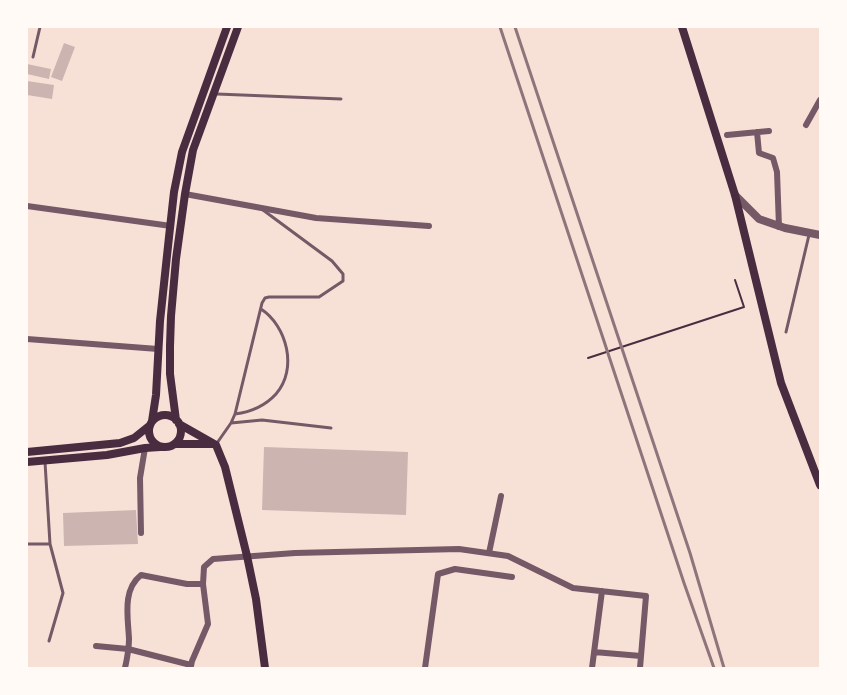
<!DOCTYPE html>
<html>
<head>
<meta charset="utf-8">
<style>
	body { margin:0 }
	#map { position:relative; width:847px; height:695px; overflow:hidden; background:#f7e1d7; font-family:Roboto,sans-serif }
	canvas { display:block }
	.frame { position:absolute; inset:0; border:28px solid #fffaf5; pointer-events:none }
</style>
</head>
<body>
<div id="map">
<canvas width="847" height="695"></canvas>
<div class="frame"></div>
</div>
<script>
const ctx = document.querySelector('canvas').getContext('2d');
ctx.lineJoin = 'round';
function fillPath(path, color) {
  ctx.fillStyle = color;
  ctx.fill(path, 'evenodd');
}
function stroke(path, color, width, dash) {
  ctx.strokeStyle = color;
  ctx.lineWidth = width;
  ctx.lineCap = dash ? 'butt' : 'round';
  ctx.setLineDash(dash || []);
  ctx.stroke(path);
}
const building = new Path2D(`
	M 64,43 L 75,47 L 62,81 L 51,77 Z
	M 27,64 L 51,69 L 49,79 L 27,74 Z
	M 27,81 L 54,85 L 52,99 L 27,95 Z
	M 264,447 L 408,452 L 406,515 L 262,510 Z
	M 136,510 L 138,544 L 64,546 L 63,513 Z`);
const path = new Path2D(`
	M 588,358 L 744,307 L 735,280`);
const service = new Path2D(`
	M 33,57 L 40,27
	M 217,94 L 341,99
	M 786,332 L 809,235
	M 235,414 C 251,412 265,406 276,394 C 298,369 287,326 261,309
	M 231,423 L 262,420 L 331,428
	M 217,443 L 231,423 L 235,414 L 262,303 L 265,298 L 269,297 L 319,297 L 343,281 L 343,274 L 332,261 L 263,210
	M 45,462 L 50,544 L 63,593 L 49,641
	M 27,544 L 50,544`);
const minor = new Path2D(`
	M 806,125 L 820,100
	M 757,132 L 759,153 L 773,158 L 777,172 L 779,227
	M 727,135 L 769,131
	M 185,194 L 316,218 L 429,226
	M 27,206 L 171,226
	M 27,339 L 158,349
	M 141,533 L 140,478 L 145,448
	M 489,553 L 501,496
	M 96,646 L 128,649 L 191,665
	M 594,652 L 641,656
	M 191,666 L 192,661 L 208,624 L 203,584
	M 125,668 C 127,659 129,648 129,639 C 128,617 122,590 141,575 L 187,584 L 203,584 L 204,567 L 213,559 L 295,553 L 459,549 L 508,556 L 573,588 L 646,596 L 640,668
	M 425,668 L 438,574 L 455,569 L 512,577
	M 592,668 L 602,591`);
const tertiary = new Path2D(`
	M 735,195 L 759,219 L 785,228 L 820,235`);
const secondary = new Path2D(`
	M 682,27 L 735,195 L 781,383 L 820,485
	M149 431a16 16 0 1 1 32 0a16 16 0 1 1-32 0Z
	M 176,420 L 170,374 L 170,346 L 171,316 L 176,259 L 185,194 L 193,150 L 238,27
	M 152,421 L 156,395 L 160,321 L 169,237 L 174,192 L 182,152 L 227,27
	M 179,424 L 216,445 L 225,467 L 247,556 L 256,599 L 265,668
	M 175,444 L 213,444
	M 27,452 L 120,443 L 134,438 L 149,426
	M 27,462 L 107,455 L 145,448 L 160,447`);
const rail = new Path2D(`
	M 500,27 L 684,583 L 714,668
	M 515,27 L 690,553 L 724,668`);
fillPath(building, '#ccb4b1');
stroke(path, '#4a2c40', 2);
stroke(service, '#755966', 3);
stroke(minor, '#755966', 6);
stroke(tertiary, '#755966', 8);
stroke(secondary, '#4a2c40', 8);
stroke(rail, '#8f747c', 3);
</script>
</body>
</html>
